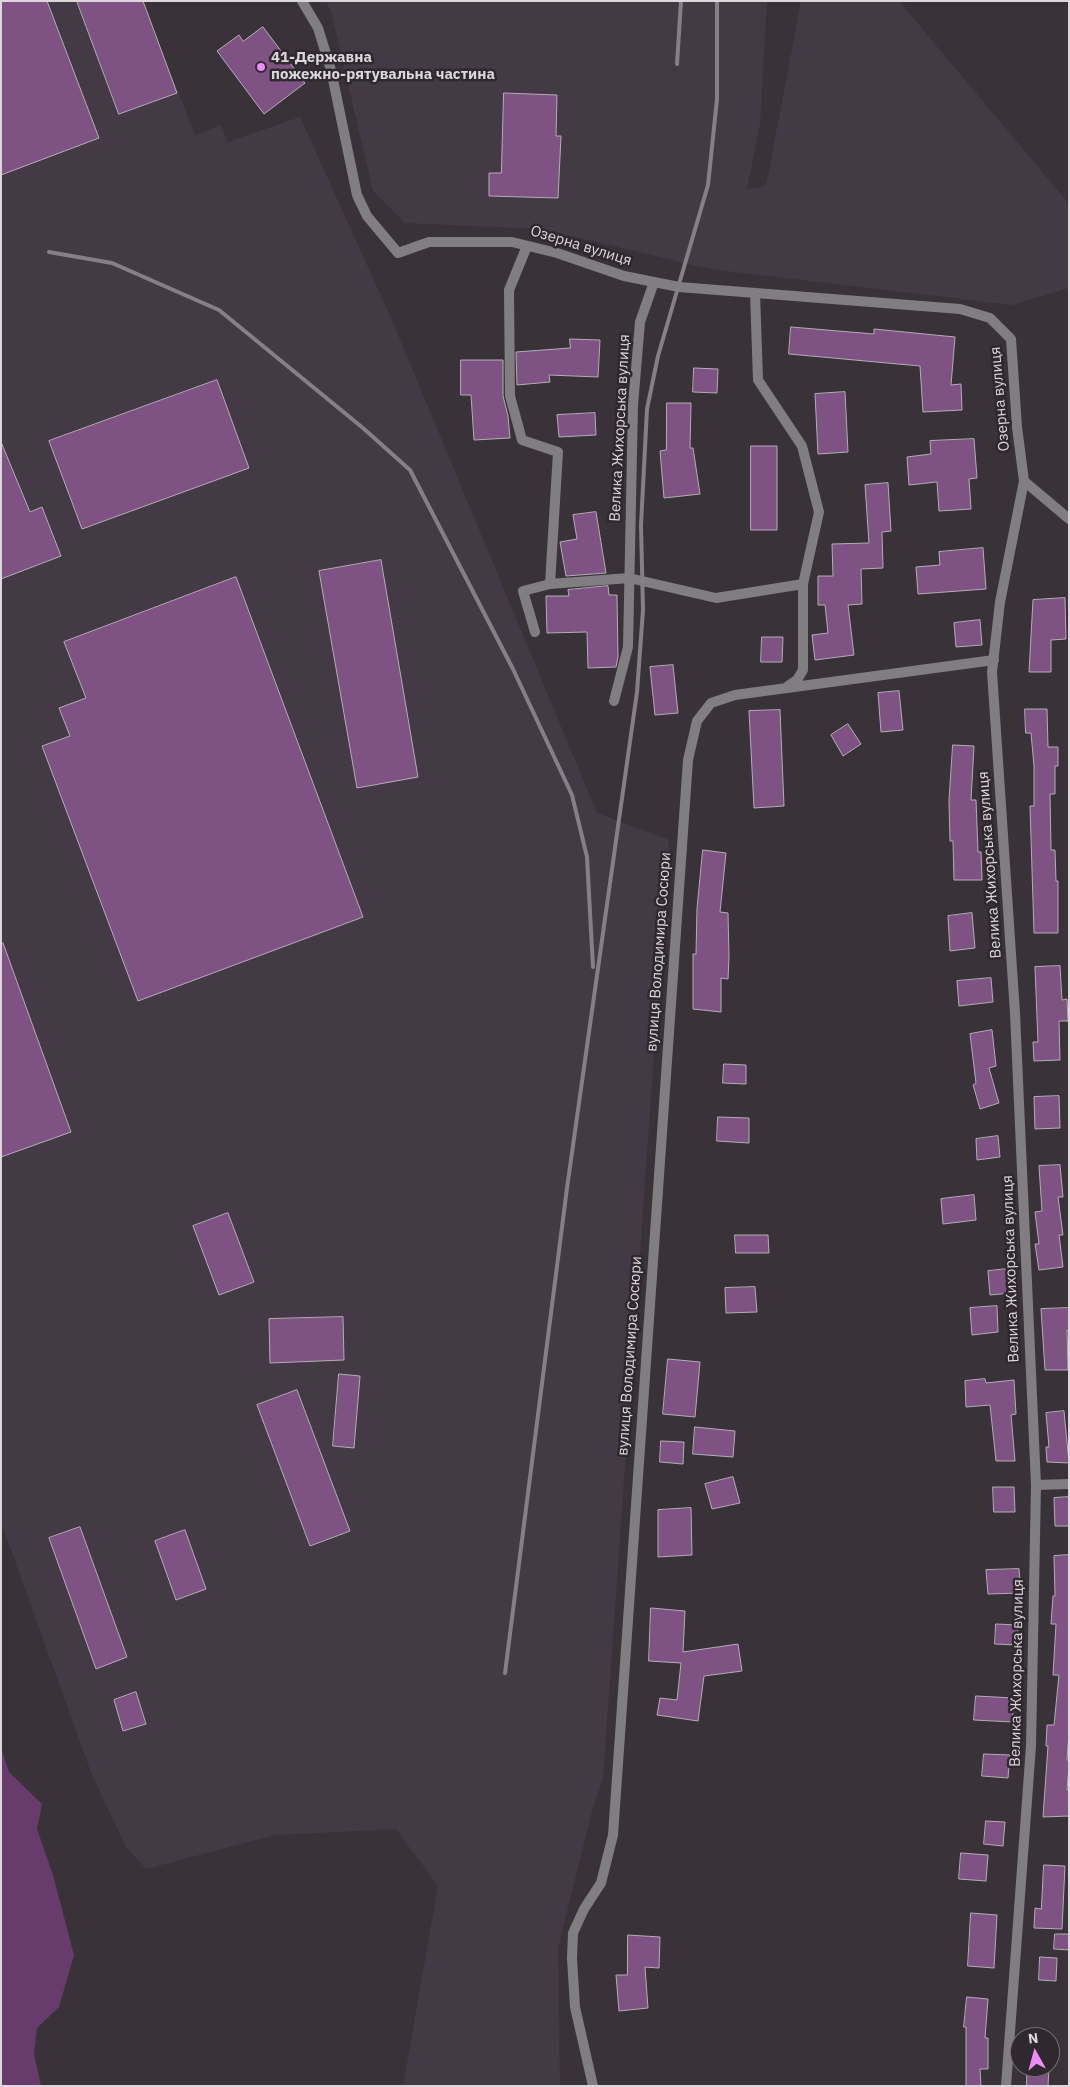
<!DOCTYPE html>
<html>
<head>
<meta charset="utf-8">
<style>
	body { margin:0 }
	#map { position:relative; width:1070px; height:2087px; overflow:hidden; background:#393339; font-family:"IBM Plex Sans",sans-serif }
	canvas { display:block }
	.frame { position:absolute; inset:0; border:2px solid #dbd7db; pointer-events:none }
	.north { position:absolute; left:1010px; top:2027px; width:50px; height:50px; box-sizing:border-box; background:#2f292f; border:1px solid #746f74; border-radius:50%; rotate:353deg; font-size:14px; font-weight:700; line-height:20px; text-align:center; color:#dbd7db }
	.north::after { content:''; display:block; margin:auto; width:18px; height:22px; background:#ee8cf8; clip-path:polygon(50% 0,100% 100%,50% 72%,0 100%) }
</style>
</head>
<body>
<div id="map">
<canvas width="1070" height="2087"></canvas>
<div class="frame"></div>
<div class="north">N</div>
</div>
<script>
const ctx = document.querySelector('canvas').getContext('2d');
ctx.lineJoin = 'round';
function fillPath(path, color) {
  ctx.fillStyle = color;
  ctx.fill(path, 'evenodd');
}
function stroke(path, color, width, dash) {
  ctx.strokeStyle = color;
  ctx.lineWidth = width;
  ctx.lineCap = dash ? 'butt' : 'round';
  ctx.setLineDash(dash || []);
  ctx.stroke(path);
}
function write(font, color, halo, rows, align = 'center') {
  ctx.font = font + ' "IBM Plex Sans",sans-serif';
  ctx.lineWidth = 5;
  ctx.setLineDash([]);
  ctx.textBaseline = 'middle';
  ctx.strokeStyle = halo;
  ctx.fillStyle = color;
  for (const [text, x, y, turn = 0] of rows) {
    ctx.save();
    ctx.translate(x, y);
    ctx.rotate((+turn || 0) * Math.PI / 180);
    ctx.textAlign = isNaN(turn) ? turn : align;
    if (halo) ctx.strokeText(text, 0, 0);
    ctx.fillText(text, 0, 0);
    ctx.restore();
  }
}
const built = new Path2D(`
	M 1,1 L 142,1 L 195,135 L 221,125 L 228,142 L 300,117 L 391,318 L 597,813 L 669,840 L 603,1779 L 593,1807 L 558,1948 L 560,2086 L 403,2086 L 438,1886 L 396,1829 L 275,1835 L 146,1869 L 126,1847 L 92,1775 L 1,1522 Z
	M 326,1 L 767,1 L 760,123 L 747,189 L 766,186 L 801,1 L 899,1 L 1069,204 L 1069,288 L 1012,305 L 710,269 L 542,229 L 405,223 L 373,191 L 331,11 Z`);
const water = new Path2D(`
	M 1,1748 L 9,1772 L 42,1804 L 37,1829 L 53,1875 L 74,1955 L 59,2007 L 37,2028 L 34,2054 L 41,2086 L 1,2086 Z`);
const building = new Path2D(`
	M 1,1 L 47,1 L 99,138 L 1,175 Z
	M 77,1 L 143,1 L 177,93 L 119,114 Z
	M 263,27 L 305,83 L 264,114 L 217,51 L 239,35 L 243,41 Z
	M 504,93 L 557,95 L 556,136 L 561,136 L 558,198 L 489,196 L 489,173 L 501,173 Z
	M 791,327 L 874,334 L 874,329 L 955,337 L 951,385 L 961,384 L 962,410 L 923,412 L 920,366 L 789,354 Z
	M 570,339 L 600,340 L 598,377 L 549,375 L 550,382 L 517,385 L 516,352 L 570,348 Z
	M 461,360 L 503,360 L 503,396 L 508,416 L 510,438 L 474,440 L 471,395 L 461,395 Z
	M 694,368 L 718,369 L 717,393 L 693,392 Z
	M 217,380 L 249,468 L 82,529 L 49,441 Z
	M 845,392 L 848,452 L 818,454 L 815,394 Z
	M 667,403 L 691,403 L 690,448 L 693,448 L 700,494 L 664,498 L 660,451 L 666,450 Z
	M 595,413 L 596,435 L 559,437 L 557,415 Z
	M 974,439 L 977,478 L 969,479 L 971,509 L 939,511 L 937,482 L 909,485 L 907,457 L 931,454 L 930,441 Z
	M 1,442 L 30,512 L 42,507 L 61,556 L 1,579 Z
	M 751,446 L 777,446 L 777,530 L 751,530 Z
	M 888,483 L 891,531 L 882,532 L 883,568 L 861,569 L 862,604 L 848,605 L 854,655 L 815,660 L 812,635 L 828,633 L 825,605 L 818,605 L 818,576 L 833,576 L 832,544 L 869,543 L 865,485 Z
	M 596,512 L 606,573 L 566,576 L 560,542 L 577,539 L 573,515 Z
	M 983,548 L 986,589 L 918,594 L 916,567 L 940,565 L 939,552 Z
	M 381,560 L 418,777 L 357,788 L 319,571 Z
	M 236,577 L 363,917 L 138,1001 L 42,746 L 70,736 L 59,708 L 86,698 L 64,642 Z
	M 608,586 L 609,595 L 617,595 L 618,657 L 616,667 L 588,668 L 587,632 L 547,633 L 546,596 L 569,596 L 568,590 Z
	M 1065,598 L 1066,639 L 1051,640 L 1051,672 L 1029,672 L 1033,600 Z
	M 980,620 L 982,645 L 956,647 L 954,623 Z
	M 762,637 L 783,637 L 782,662 L 761,662 Z
	M 673,665 L 678,713 L 655,715 L 650,667 Z
	M 899,691 L 903,730 L 881,732 L 878,693 Z
	M 1025,709 L 1047,709 L 1048,747 L 1058,747 L 1058,766 L 1055,766 L 1055,794 L 1050,794 L 1051,850 L 1055,850 L 1056,881 L 1058,881 L 1058,933 L 1034,933 L 1030,806 L 1034,806 L 1034,766 L 1031,733 L 1026,733 Z
	M 780,710 L 784,806 L 754,808 L 749,711 Z
	M 848,724 L 861,744 L 843,756 L 831,735 Z
	M 953,745 L 974,746 L 971,800 L 976,800 L 978,852 L 981,852 L 982,880 L 954,880 L 953,841 L 950,841 L 949,801 Z
	M 703,850 L 726,853 L 720,912 L 728,913 L 729,957 L 728,979 L 721,978 L 721,1012 L 693,1009 L 693,954 L 696,954 L 697,909 Z
	M 972,913 L 975,948 L 950,951 L 948,916 Z
	M 3,943 L 71,1132 L 1,1157 L 1,944 Z
	M 1060,966 L 1062,1000 L 1067,999 L 1068,1021 L 1059,1021 L 1060,1060 L 1034,1061 L 1033,1042 L 1038,1042 L 1035,967 Z
	M 991,978 L 993,1002 L 959,1006 L 957,981 Z
	M 992,1030 L 996,1066 L 989,1068 L 999,1103 L 980,1109 L 973,1085 L 976,1083 L 970,1034 Z
	M 724,1064 L 746,1065 L 746,1084 L 723,1083 Z
	M 1059,1096 L 1060,1128 L 1035,1129 L 1034,1097 Z
	M 718,1117 L 749,1118 L 749,1143 L 717,1141 Z
	M 998,1136 L 1000,1157 L 977,1160 L 976,1139 Z
	M 1060,1165 L 1063,1197 L 1058,1197 L 1063,1235 L 1059,1235 L 1063,1267 L 1039,1270 L 1035,1244 L 1039,1244 L 1035,1212 L 1042,1211 L 1039,1166 Z
	M 974,1195 L 976,1220 L 943,1224 L 941,1199 Z
	M 228,1213 L 254,1282 L 219,1295 L 193,1226 Z
	M 735,1235 L 768,1235 L 769,1253 L 736,1253 Z
	M 1008,1269 L 1010,1293 L 990,1295 L 988,1271 Z
	M 755,1287 L 757,1312 L 726,1313 L 725,1288 Z
	M 997,1306 L 998,1332 L 972,1335 L 970,1308 Z
	M 1069,1308 L 1069,1330 L 1067,1330 L 1068,1370 L 1045,1370 L 1041,1309 Z
	M 343,1317 L 344,1360 L 270,1363 L 269,1319 Z
	M 668,1359 L 700,1362 L 695,1417 L 663,1414 Z
	M 339,1374 L 360,1376 L 354,1448 L 333,1446 Z
	M 985,1379 L 986,1383 L 1014,1380 L 1016,1414 L 1011,1415 L 1015,1461 L 996,1461 L 990,1405 L 966,1407 L 965,1381 Z
	M 297,1390 L 350,1531 L 310,1546 L 257,1405 Z
	M 1064,1411 L 1069,1463 L 1047,1462 L 1046,1447 L 1049,1447 L 1046,1413 Z
	M 695,1427 L 735,1431 L 733,1457 L 693,1454 Z
	M 661,1441 L 684,1442 L 683,1464 L 660,1462 Z
	M 733,1477 L 740,1503 L 712,1509 L 705,1484 Z
	M 993,1487 L 1014,1487 L 1015,1512 L 994,1512 Z
	M 1069,1497 L 1069,1526 L 1055,1526 L 1054,1498 Z
	M 691,1508 L 692,1555 L 658,1557 L 658,1510 Z
	M 80,1527 L 127,1657 L 96,1669 L 49,1538 Z
	M 185,1530 L 206,1589 L 176,1600 L 155,1541 Z
	M 1069,1555 L 1069,1732 L 1067,1760 L 1069,1760 L 1069,1766 L 1067,1790 L 1069,1790 L 1069,1816 L 1043,1817 L 1048,1746 L 1046,1746 L 1047,1725 L 1054,1725 L 1059,1675 L 1053,1675 L 1056,1624 L 1051,1624 L 1053,1596 L 1055,1596 L 1054,1556 Z
	M 1019,1569 L 1021,1593 L 988,1594 L 986,1570 Z
	M 651,1608 L 685,1611 L 683,1652 L 738,1644 L 742,1671 L 704,1676 L 698,1721 L 657,1715 L 660,1698 L 677,1700 L 681,1663 L 649,1661 Z
	M 996,1624 L 1018,1625 L 1017,1645 L 995,1644 Z
	M 136,1692 L 146,1724 L 123,1731 L 114,1700 Z
	M 976,1696 L 1014,1698 L 1012,1722 L 974,1720 Z
	M 984,1754 L 1010,1755 L 1008,1778 L 982,1776 Z
	M 986,1821 L 1005,1822 L 1003,1846 L 984,1844 Z
	M 961,1853 L 988,1855 L 986,1881 L 959,1879 Z
	M 1044,1865 L 1065,1866 L 1062,1929 L 1034,1928 L 1035,1908 L 1041,1909 Z
	M 971,1913 L 997,1915 L 994,1968 L 968,1966 Z
	M 1055,1934 L 1069,1934 L 1069,1950 L 1054,1949 Z
	M 628,1935 L 660,1937 L 659,1968 L 645,1967 L 648,2008 L 619,2011 L 616,1975 L 627,1975 Z
	M 1040,1957 L 1057,1958 L 1056,1981 L 1039,1980 Z
	M 967,1997 L 988,1999 L 985,2038 L 988,2038 L 988,2069 L 980,2069 L 981,2086 L 966,2086 L 966,2027 L 964,2027 Z
	M 1027,2067 L 1049,2067 L 1048,2086 L 1027,2086 Z`);
const minor = new Path2D(`
	M 302,1 L 318,28 L 331,70 L 357,195 L 367,216 L 398,253 L 429,242 L 512,242 L 557,253 L 624,276 L 679,287 L 960,309 L 990,318 L 1011,339 L 1017,427 L 1024,481 L 1000,602 L 992,672 L 1015,1013 L 1036,1485 L 1031,1746 L 1006,2086
	M 527,246 L 509,290 L 510,396 L 522,440 L 558,452 L 550,584
	M 755,293 L 758,380 L 802,446 L 819,512 L 803,584 L 803,670 L 797,680 L 788,686
	M 1024,481 L 1069,519
	M 535,632 L 523,591 L 550,584 L 629,578 L 716,598 L 803,584
	M 614,701 L 628,647 L 633,405 L 640,322 L 654,282
	M 1036,1485 L 1069,1484
	M 593,2086 L 575,2007 L 572,1958 L 573,1933 L 584,1909 L 601,1883 L 613,1835 L 688,760 L 697,721 L 711,703 L 735,695 L 994,660`);
const rail = new Path2D(`
	M 677,64 L 681,1
	M 49,252 L 112,263 L 219,310 L 363,428 L 410,470 L 513,669 L 572,795 L 587,857 L 593,967
	M 505,1673 L 567,1188 L 637,692 L 643,610 L 641,525 L 647,409 L 658,356 L 708,185 L 717,99 L 717,1`);
const markers = [
	[261,67,5,"#ee8cf8"]
];
const poiNames = [
	["41-Державна",271,58],
	["пожежно-рятувальна частина",271,75]
];
const streetNames = [
	["Озерна вулиця",581,246,17],
	["Озерна вулиця",1000,399,-95],
	["Велика Жихорська вулиця",620,428,-87],
	["Велика Жихорська вулиця",990,865,-94],
	["вулиця Володимира Сосюри",659,952,-86],
	["Велика Жихорська вулиця",1011,1269,-92],
	["вулиця Володимира Сосюри",630,1356,-86],
	["Велика Жихорська вулиця",1017,1673,-89]
];
fillPath(built, '#443a45');
fillPath(water, '#673b6c');
fillPath(building, '#7f5284');
stroke(building, '#b4adb5', 1);
stroke(minor, '#817e81', 10);
stroke(rail, '#858085', 4);
for (const [x, y, r, color] of markers) {
  const dot = new Path2D();
  dot.arc(x, y, r, 0, 2 * Math.PI);
  ctx.fillStyle = color;
  ctx.fill(dot);
  stroke(dot, '#2f292f', 2);
}
write('bold 15px', '#dbd7db', '#2f292f', poiNames, 'left');
write('15px', '#dbd7db', '#2f292f', streetNames);
</script>
</body>
</html>
